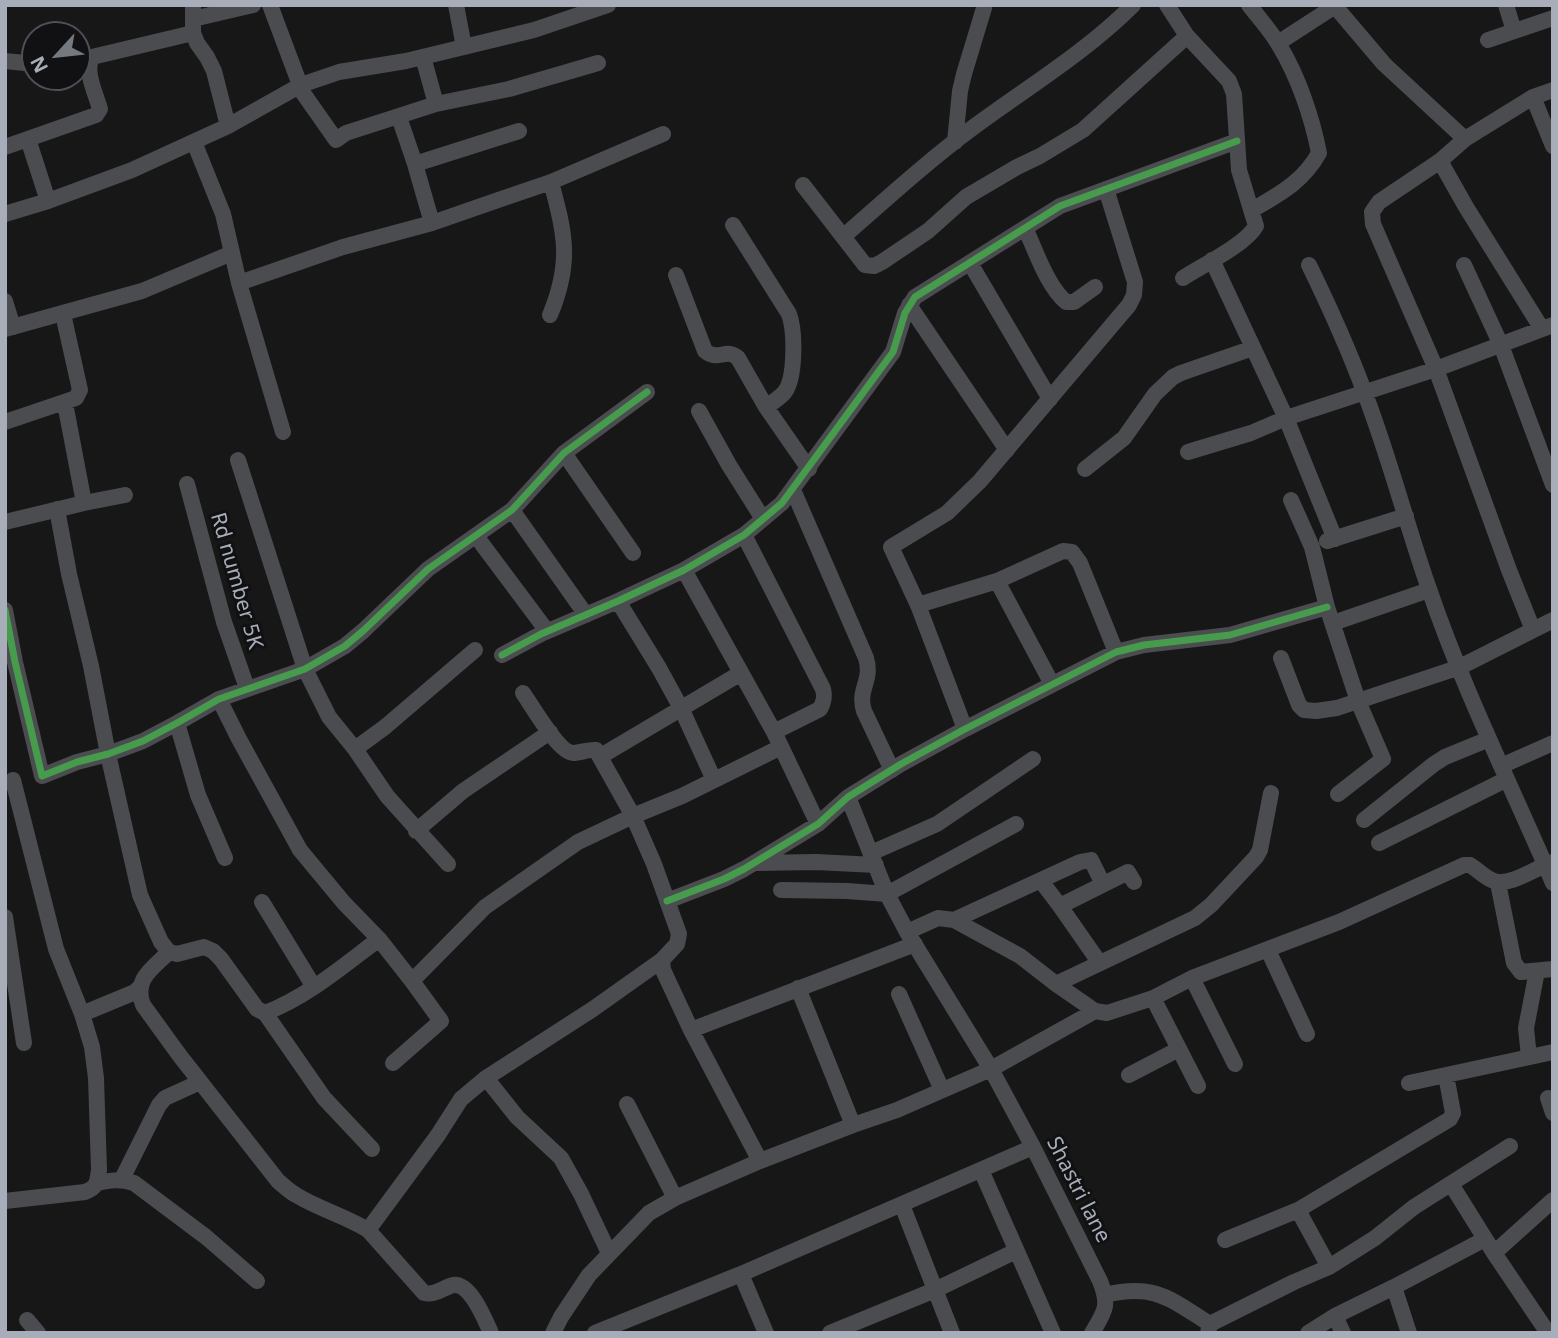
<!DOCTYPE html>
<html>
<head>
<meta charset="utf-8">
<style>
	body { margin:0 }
	#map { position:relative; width:1558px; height:1338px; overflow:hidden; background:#171717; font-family:"Noto Sans",sans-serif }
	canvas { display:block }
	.frame { position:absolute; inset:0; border:7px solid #a8aeb9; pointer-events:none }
	.north { position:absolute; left:21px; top:21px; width:70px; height:70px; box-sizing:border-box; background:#111113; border:2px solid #4d5055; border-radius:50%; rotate:243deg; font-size:19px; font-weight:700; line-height:28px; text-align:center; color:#a8aeb9 }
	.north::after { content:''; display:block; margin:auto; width:24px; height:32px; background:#757980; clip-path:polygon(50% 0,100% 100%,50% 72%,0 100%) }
</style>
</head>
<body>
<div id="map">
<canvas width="1558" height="1338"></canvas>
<div class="frame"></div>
<div class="north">N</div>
</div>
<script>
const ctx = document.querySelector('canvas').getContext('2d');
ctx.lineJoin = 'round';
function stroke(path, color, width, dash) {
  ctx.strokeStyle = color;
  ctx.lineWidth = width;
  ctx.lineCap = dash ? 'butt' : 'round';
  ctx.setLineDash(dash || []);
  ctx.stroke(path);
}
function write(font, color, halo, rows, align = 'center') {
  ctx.font = font + ' "Noto Sans",sans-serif';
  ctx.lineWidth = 6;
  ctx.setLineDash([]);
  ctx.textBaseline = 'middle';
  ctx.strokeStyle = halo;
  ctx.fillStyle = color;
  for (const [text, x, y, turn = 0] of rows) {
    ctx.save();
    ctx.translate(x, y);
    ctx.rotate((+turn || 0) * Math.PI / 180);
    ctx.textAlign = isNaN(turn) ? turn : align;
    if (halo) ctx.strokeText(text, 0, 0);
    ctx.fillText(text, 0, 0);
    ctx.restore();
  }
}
const minor = new Path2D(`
	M 193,5 L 193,33 L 197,43 L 207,57 L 214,71 L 228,126
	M 270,5 L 303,93 L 336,140 L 346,133 L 436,104 L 509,89 L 598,63
	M 456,5 L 464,47
	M 1167,5 L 1187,36 L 1229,81 L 1234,94 L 1239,170 L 1256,226 C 1245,245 1203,265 1183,278
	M 1249,5 C 1259,18 1271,31 1279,45 C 1298,76 1312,117 1319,153 C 1303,182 1279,194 1252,210
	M 1334,5 L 1384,64 L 1465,139
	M 1506,5 L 1514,31
	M 193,19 L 253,5
	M 1488,40 L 1553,18
	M 1278,43 L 1335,6
	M 423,57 L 436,104
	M 5,61 L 35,64
	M 1533,97 L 1553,146
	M 399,117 L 415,164 L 432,223
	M 28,139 L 48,201
	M 194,142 L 223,214 L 239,283 L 343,247 L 432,223 L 504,198 L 551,182 L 663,134
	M 955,142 L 960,91 L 964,74 L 984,8
	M 5,147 L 96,115 L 100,109 C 96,94 84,71 92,57 L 193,33
	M 1440,161 L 1466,207 L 1542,329
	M 415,164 L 519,131
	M 803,185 L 865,265 L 874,266 L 882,262 L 928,231 L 966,197 L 1017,167 L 1040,156 L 1083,130 L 1187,36
	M 5,214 L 48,201 L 132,170 L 228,126 L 301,85 L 339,72 L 406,61 L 534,30 L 608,5
	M 733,225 L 789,314 C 795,330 796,379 784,393 C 779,398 772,403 766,407
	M 1025,228 C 1036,251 1047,286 1066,302 L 1074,302 L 1095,287
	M 843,237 C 886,199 929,160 975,126 C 1028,87 1086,52 1133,5
	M 1212,260 L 1286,418 L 1335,539
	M 970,263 L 1050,399
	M 1309,265 C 1329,306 1348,348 1364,391 C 1389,456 1406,523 1429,589 C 1463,689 1511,785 1553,883
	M 1464,265 L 1501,345 L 1553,485
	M 676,275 L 705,351 C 719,362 726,347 738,358 L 766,407 L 809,469
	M 239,283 L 283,432
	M 5,301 L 13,327
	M 909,305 L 1007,450
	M 550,315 C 572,262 565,234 551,182
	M 5,329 L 142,291 L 232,253
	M 65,403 L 84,503
	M 699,411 L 729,465 L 763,519
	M 5,422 L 76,398 L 80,390 L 63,314
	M 1188,452 L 1251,433 L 1286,418 L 1436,369 L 1553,325
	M 564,453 L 633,553
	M 238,460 L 305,669 L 329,717 L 355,749 L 387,796 L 448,864
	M 1085,469 L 1124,438 L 1155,394 L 1173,377 L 1181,373 L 1253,348
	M 187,484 L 224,622 L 247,688
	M 793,490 L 866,658 C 873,681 857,689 864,711 L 892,770
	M 1291,500 L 1312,547 L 1327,607 L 1358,701 L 1383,759 L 1338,794
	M 57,509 L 69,574 L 91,666 L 108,754 L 140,895 L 161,942 L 169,952 L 177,954 L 204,947 L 213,951 L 221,959 L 257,1009 L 265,1013 C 307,997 343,966 379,939
	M 512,510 L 586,615
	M 5,522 L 84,503 L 125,495
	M 744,535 L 823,689 C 825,697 824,702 820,709 L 774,732
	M 476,536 L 547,631
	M 1327,541 L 1406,516
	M 684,570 L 774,732 L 818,824
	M 997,581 L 1052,684
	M 618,601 L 659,668 L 682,710 L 714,780
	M 918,605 L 997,581 L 1063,551 L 1072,552 L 1080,563 L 1116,652
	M 5,610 L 15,662 L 42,776 L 77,762 L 108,754 L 143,741 L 177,723 L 219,699 L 305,669 L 345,646 L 363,631 L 428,569 L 512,510 L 564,453 L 647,392
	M 1333,623 L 1429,590
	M 1533,630 L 1509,570 L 1436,369 L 1373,224 L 1372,212 L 1379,202 L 1440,161 L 1465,139 L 1533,97 L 1553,90
	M 502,655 L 541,634 L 618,601 L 684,570 L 744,535 L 782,503 L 893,352 L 905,313 L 915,297 L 1060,206 L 1237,141
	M 1281,658 L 1299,705 L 1304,710 L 1316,711 L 1337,708 L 1460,667 L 1553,620
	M 523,693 C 532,706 559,753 573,753 C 581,753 588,749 596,750 L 633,816 L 654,864 L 679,934 L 677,944 L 662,960 L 663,970 L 691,1030 L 760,1161
	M 219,699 L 239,739 L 300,850 L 344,903 L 379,939 L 412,981 L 441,1021 L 393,1063
	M 177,723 L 198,795 L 225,858
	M 965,729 L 918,605 L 891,547 L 947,513 L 980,481 L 1129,305 L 1134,295 L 1135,282 L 1106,189
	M 355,749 L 385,727 L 475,650
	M 601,756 L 741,673
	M 1501,766 L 1553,743
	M 848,797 L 887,894 L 907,932 L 991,1069 L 1033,1147 L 1100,1281 C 1110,1306 1105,1311 1092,1333
	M 1364,820 L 1434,764 L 1445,757 L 1489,739
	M 416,831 L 463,791 L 550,732
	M 1379,843 L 1507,779
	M 871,853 L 937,824 L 1033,759
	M 756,863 L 816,862 L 876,865
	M 1041,881 L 1060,906 L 1099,962
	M 1498,883 L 1514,963 L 1521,972 L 1553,969
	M 781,890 L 847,891 L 887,894 L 1016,824
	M 667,901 L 724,879 L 744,869 L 818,824 L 848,797 L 901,764 L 965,729 L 1116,652 L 1144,645 L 1230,635 L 1327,607
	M 262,902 L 314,987
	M 1060,906 L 1128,872 L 1134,882
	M 5,917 L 24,1043
	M 954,920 L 1080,862 L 1091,860 L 1103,884
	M 907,932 L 938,918 L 954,920 L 1020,956 L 1056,984 L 1095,1011 L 1107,1013 L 1153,998 L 1192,978 L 1339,922 L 1464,865 L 1470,865 C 1478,870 1485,878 1494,881 C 1510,887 1537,867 1553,862
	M 1268,950 L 1307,1034
	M 169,952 C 153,968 133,979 143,1005 L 180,1056 L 278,1181 C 284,1186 289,1191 296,1195 C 319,1209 345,1216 368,1230 L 424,1293 C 434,1295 440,1290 450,1286 C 469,1278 485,1320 491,1333
	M 1192,978 L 1235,1064
	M 412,981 L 485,907 L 578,842 L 633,816 L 682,796 L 781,747
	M 1056,984 L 1195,918 L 1211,905 L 1256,857 L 1260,850 L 1271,793
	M 798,988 L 853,1125
	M 899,994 L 942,1090
	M 1153,998 L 1198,1086
	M 265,1013 L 324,1098 L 372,1149
	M 82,1014 L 135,992 L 140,987
	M 691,1030 L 915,944
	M 1529,1057 L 1526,1028 L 1537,971
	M 1129,1075 L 1179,1049
	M 486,1078 L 517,1117 L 561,1158 L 581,1194 L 609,1253
	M 1409,1083 L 1553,1052
	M 1548,1098 L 1553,1113
	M 627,1104 L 675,1198
	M 981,1170 L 1053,1333
	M 122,1179 L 159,1105 L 165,1098 L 200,1082
	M 97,1183 C 111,1180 120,1179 134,1183 L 206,1237 L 257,1281
	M 1451,1184 L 1494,1253 L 1548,1333
	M 5,1201 L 85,1192 C 98,1187 97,1182 99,1170 L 96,1078 L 92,1047 L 82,1014 L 56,949 L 13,780
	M 902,1205 L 952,1333
	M 1298,1210 L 1329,1267
	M 368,1230 L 438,1135 L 461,1099 L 486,1078 L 593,1009 L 662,960
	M 1225,1240 L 1298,1210 L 1450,1119 L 1453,1113 L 1446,1075
	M 1494,1253 L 1553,1200
	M 741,1274 L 766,1333
	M 1394,1287 L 1409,1333
	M 1105,1295 C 1155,1283 1170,1299 1210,1324
	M 1335,1316 L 1343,1333
	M 27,1320 L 38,1333
	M 553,1333 L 561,1317 L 589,1275 L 649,1213 L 675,1198 L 760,1161 L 853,1125 L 897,1110 L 991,1069 L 1095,1011
	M 595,1333 L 741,1274 L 1033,1147
	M 830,1333 L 935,1290 L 1016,1251
	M 1208,1333 L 1210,1324 L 1294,1282 L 1329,1267 L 1375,1238 L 1414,1207 L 1510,1146
	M 1308,1333 L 1335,1316 L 1394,1287 L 1485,1239`);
const cycleway = new Path2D(`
	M 5,610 L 15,662 L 42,776 L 77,762 L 108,754 L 143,741 L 177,723 L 219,699 L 305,669 L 345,646 L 363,631 L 428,569 L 512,510 L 564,453 L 647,392
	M 502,655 L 541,634 L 618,601 L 684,570 L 744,535 L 782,503 L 893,352 L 905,313 L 915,297 L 1060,206 L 1237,141
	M 667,901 L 724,879 L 744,869 L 818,824 L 848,797 L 901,764 L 965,729 L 1116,652 L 1144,645 L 1230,635 L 1327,607`);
const streetNames = [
	["Rd number 5K",236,581,74],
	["Shastri lane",1078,1190,63]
];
stroke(minor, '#4b4c50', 16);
stroke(cycleway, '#469c4c', 7);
write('21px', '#a8aeb9', '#111113', streetNames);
</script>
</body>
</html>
